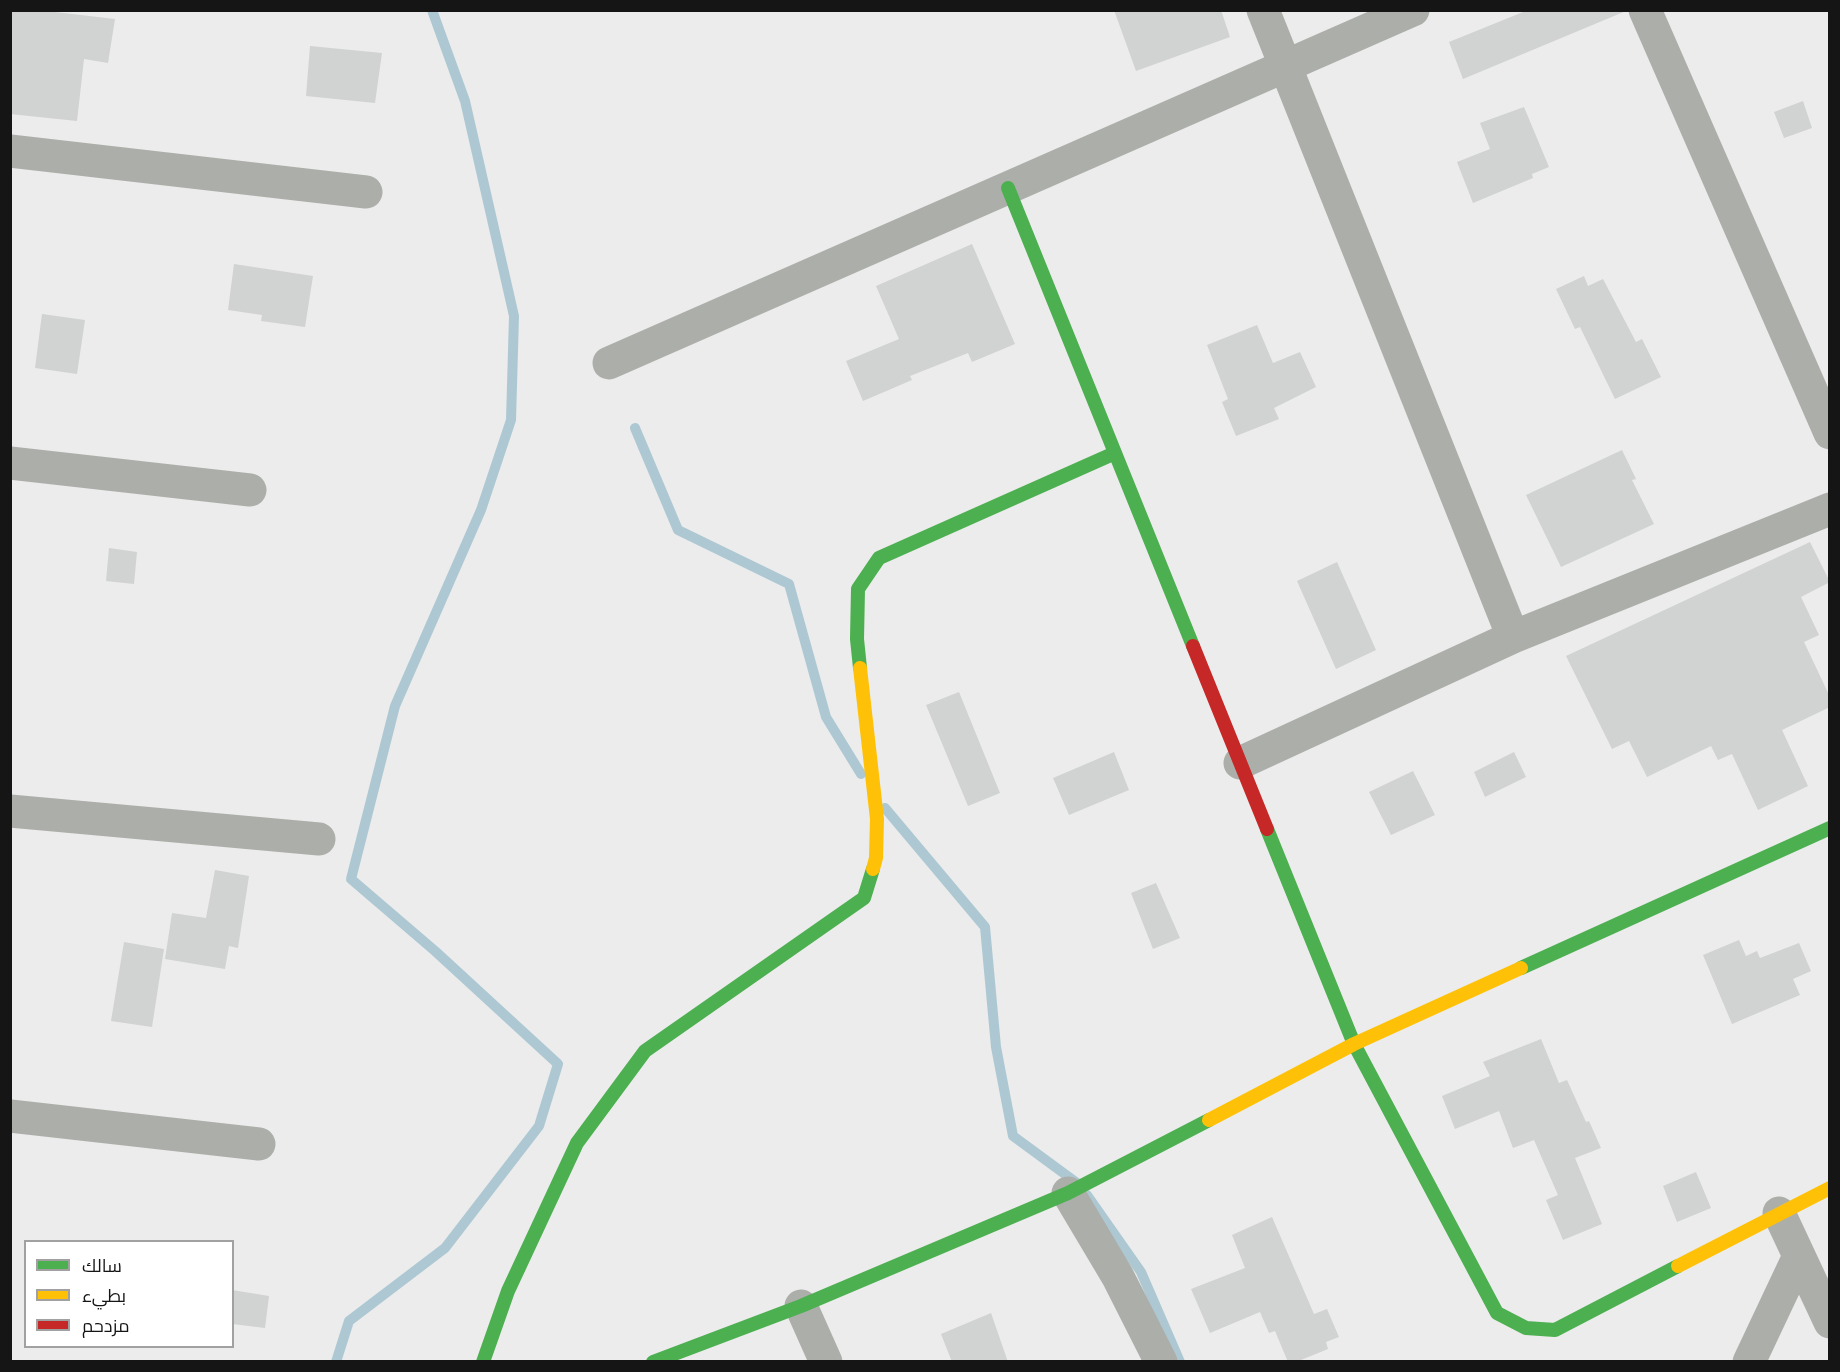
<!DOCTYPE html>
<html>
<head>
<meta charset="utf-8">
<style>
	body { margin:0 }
	#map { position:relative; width:1840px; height:1372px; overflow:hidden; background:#ebeceb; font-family:"Fira Sans",Cairo,sans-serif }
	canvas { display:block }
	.frame { position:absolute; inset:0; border:12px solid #141514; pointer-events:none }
	.legend { position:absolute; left:24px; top:1240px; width:210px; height:108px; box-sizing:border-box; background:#fff; border:2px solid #a1a1a1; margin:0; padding:8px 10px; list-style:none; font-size:18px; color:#141514 }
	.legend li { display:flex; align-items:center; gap:12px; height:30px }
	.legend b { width:30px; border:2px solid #a1a1a1 }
</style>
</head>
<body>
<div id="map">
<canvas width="1840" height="1372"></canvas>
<div class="frame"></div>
<ul class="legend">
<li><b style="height:8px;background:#4caf50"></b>سالك</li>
<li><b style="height:8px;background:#ffc107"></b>بطيء</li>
<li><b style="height:8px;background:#c62828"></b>مزدحم</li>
</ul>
</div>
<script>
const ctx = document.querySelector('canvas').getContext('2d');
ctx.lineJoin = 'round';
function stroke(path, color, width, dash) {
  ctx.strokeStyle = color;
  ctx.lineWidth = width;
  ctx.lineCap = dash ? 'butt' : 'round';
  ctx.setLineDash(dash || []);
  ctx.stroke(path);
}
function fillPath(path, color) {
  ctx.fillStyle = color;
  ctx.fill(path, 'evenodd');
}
const stream = new Path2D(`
	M 635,428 L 678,530 L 789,584 L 826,717 L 861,774
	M 885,808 L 985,927 L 996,1047 L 1013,1136 L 1077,1183
	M 1087,1195 L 1141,1272 L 1180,1362
	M 336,1362 L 349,1321 L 445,1248 L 539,1126 L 558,1064 L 435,951 L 351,879 L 395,706 L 481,510 L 511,420 L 514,316 L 465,101 L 432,10`);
const building = new Path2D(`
	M 10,10 L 38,10 L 115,19 L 108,63 L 84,59 L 77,121 L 10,114 Z
	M 1114,10 L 1221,10 L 1230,37 L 1136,71 Z
	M 1528,10 L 1626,10 L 1626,11 L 1463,79 L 1449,42 Z
	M 310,46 L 382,53 L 375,103 L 306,96 Z
	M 1803,101 L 1812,128 L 1784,138 L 1774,112 Z
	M 1524,107 L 1549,167 L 1532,174 L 1533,178 L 1473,203 L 1457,162 L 1490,149 L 1480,123 Z
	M 972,244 L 1015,344 L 972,362 L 968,353 L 910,376 L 912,380 L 863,401 L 846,361 L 899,339 L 876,286 Z
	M 234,264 L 313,276 L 305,327 L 261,321 L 262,315 L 228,310 Z
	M 1584,276 L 1588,286 L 1603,279 L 1636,342 L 1642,339 L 1661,377 L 1615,399 L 1580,327 L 1575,329 L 1556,289 Z
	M 42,314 L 85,320 L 77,374 L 35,368 Z
	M 1257,325 L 1273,363 L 1300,352 L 1316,387 L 1274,408 L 1279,419 L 1236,436 L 1222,402 L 1228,399 L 1207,345 Z
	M 1622,450 L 1636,479 L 1632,480 L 1654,524 L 1561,567 L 1526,495 Z
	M 1810,542 L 1830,582 L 1801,597 L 1819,635 L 1804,642 L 1830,697 L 1830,707 L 1782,730 L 1808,786 L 1758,810 L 1732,754 L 1718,760 L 1711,746 L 1647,777 L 1629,741 L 1612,749 L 1566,656 Z
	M 109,548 L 137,552 L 134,584 L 106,581 Z
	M 1337,562 L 1376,650 L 1336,669 L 1297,581 Z
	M 959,692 L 1000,793 L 968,806 L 926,705 Z
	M 1114,752 L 1129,790 L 1069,815 L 1053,778 Z
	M 1514,752 L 1526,777 L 1485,797 L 1474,772 Z
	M 1413,771 L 1435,815 L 1391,835 L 1369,792 Z
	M 215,870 L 249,876 L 238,948 L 229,946 L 225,969 L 165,959 L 172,913 L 206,918 Z
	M 1156,883 L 1180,938 L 1153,949 L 1131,893 Z
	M 1739,940 L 1746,956 L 1757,951 L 1760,958 L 1799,943 L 1811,971 L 1793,979 L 1800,995 L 1732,1024 L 1703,955 Z
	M 124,942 L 164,949 L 152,1027 L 111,1021 Z
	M 1541,1039 L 1559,1083 L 1567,1080 L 1586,1122 L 1589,1121 L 1601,1148 L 1575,1158 L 1602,1224 L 1563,1240 L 1546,1200 L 1558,1195 L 1534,1140 L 1513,1148 L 1499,1111 L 1455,1129 L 1442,1096 L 1490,1076 L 1483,1062 Z
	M 1696,1172 L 1711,1208 L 1677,1222 L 1663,1186 Z
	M 1272,1217 L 1314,1314 L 1327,1309 L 1339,1337 L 1326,1342 L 1328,1349 L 1296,1362 L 1288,1362 L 1275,1331 L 1269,1333 L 1260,1312 L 1210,1333 L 1191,1289 L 1245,1268 L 1232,1235 Z
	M 232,1290 L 269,1296 L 265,1328 L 232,1324 Z
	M 991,1313 L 1008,1362 L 952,1362 L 941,1334 Z`);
const street = new Path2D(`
	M 1263,10 L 1513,637
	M 1645,10 L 1830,433
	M 10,151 L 366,192
	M 609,363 L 1413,10
	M 10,463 L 250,490
	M 1240,763 L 1513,637 L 1830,509
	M 10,811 L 319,839
	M 10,1116 L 259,1144
	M 1068,1193 L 1118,1277 L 1161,1362
	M 1779,1213 L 1830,1322
	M 801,1306 L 826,1362
	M 1749,1362 L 1799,1256`);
const fast = new Path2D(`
	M 1008,188 L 1193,646
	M 860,668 L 857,639 L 858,589 L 879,558 L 1115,453
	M 1267,829 L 1354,1044 L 1497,1313 L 1526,1328 L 1555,1330 L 1678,1266
	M 1521,968 L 1830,828
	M 483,1362 L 508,1291 L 577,1143 L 645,1051 L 864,898 L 873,869
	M 653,1362 L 801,1306 L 1068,1193 L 1209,1120`);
const slow = new Path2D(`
	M 860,668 L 877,819 L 876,858 L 873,869
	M 1209,1120 L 1354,1044 L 1521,968
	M 1678,1266 L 1830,1188`);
const jam = new Path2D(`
	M 1193,646 L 1267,829`);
stroke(stream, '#adc8d3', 10);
fillPath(building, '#d1d2d2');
stroke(street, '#acaeaa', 33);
stroke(fast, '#4caf50', 14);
stroke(slow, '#ffc107', 14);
stroke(jam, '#c62828', 14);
</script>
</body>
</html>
